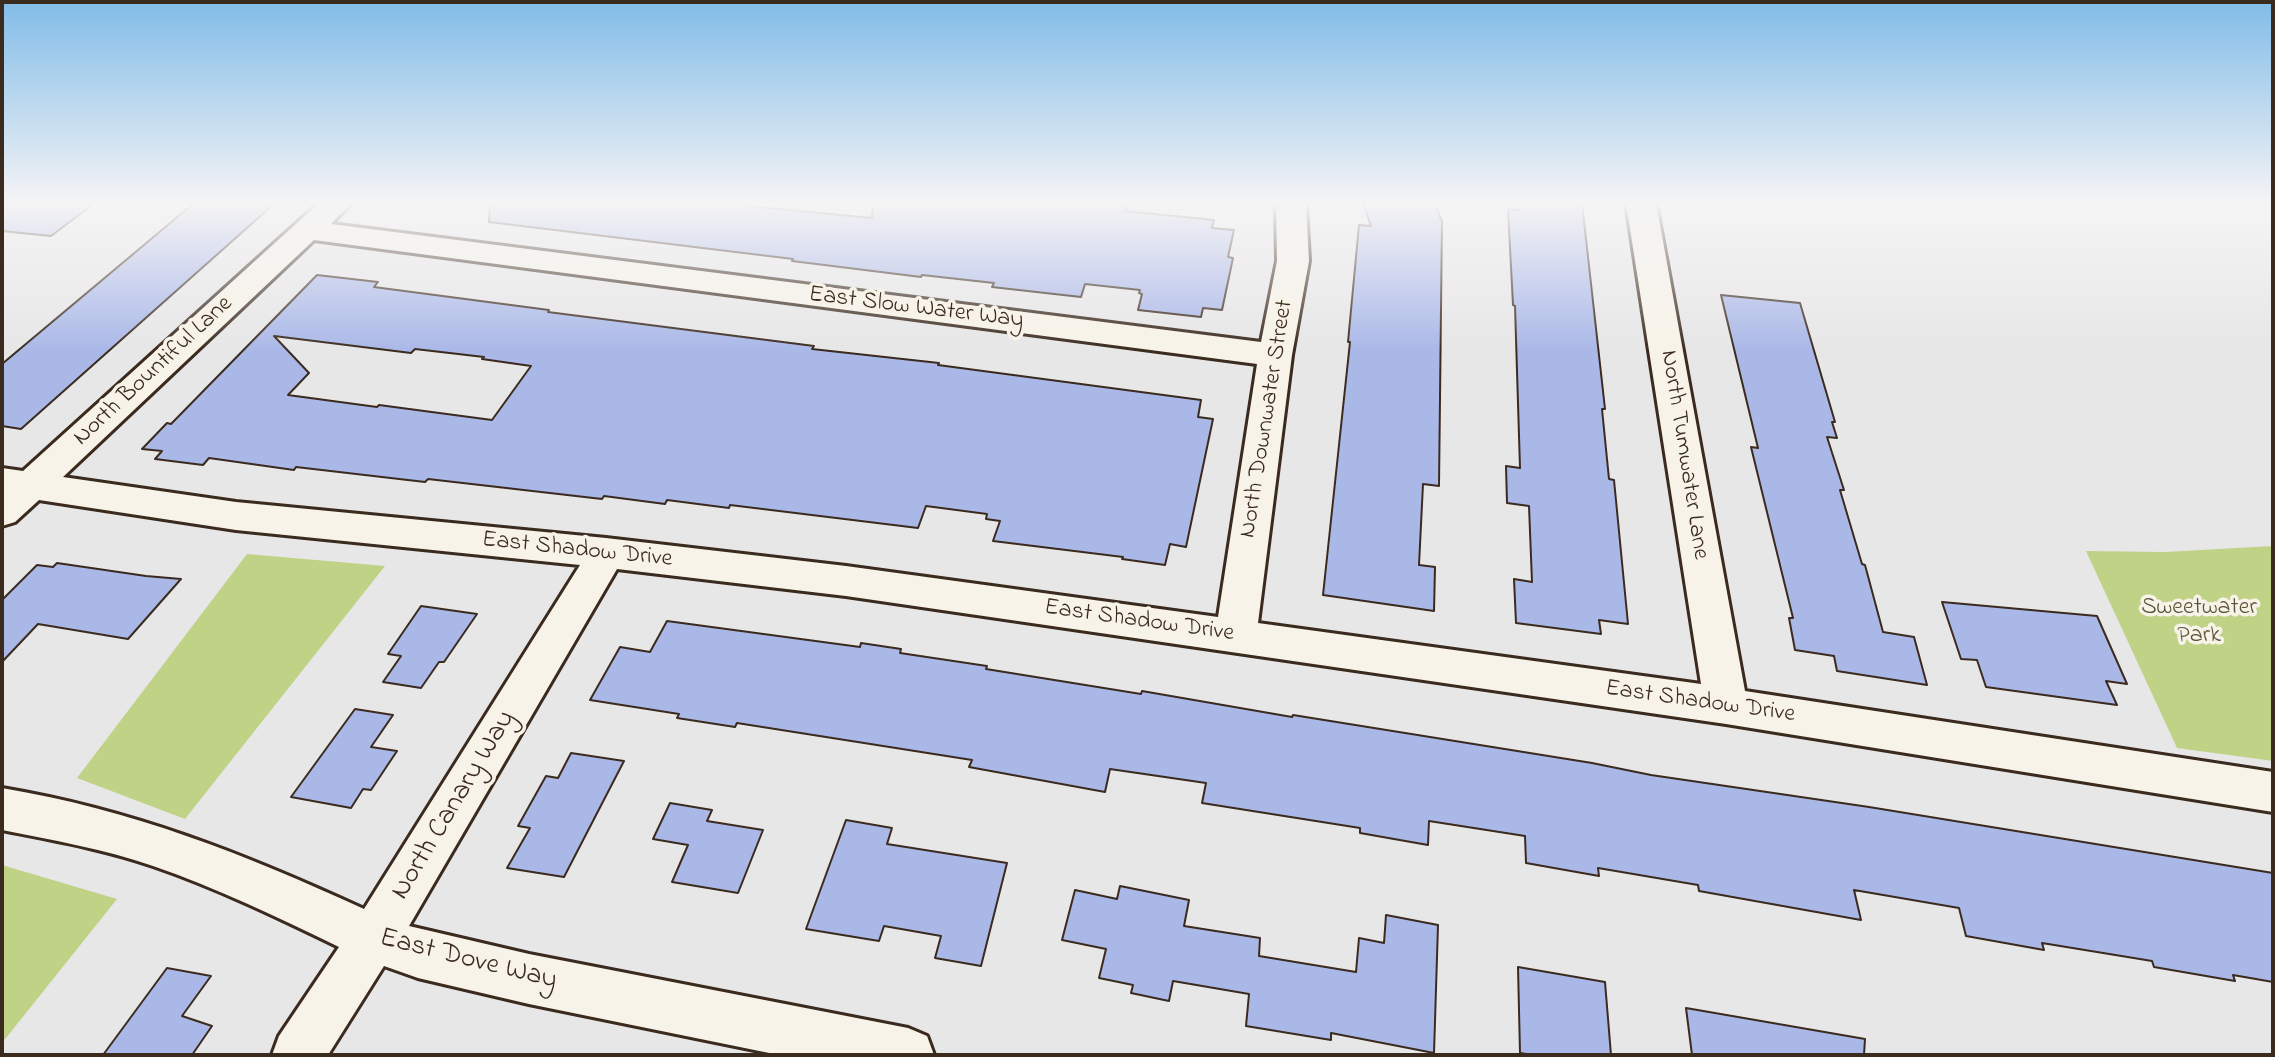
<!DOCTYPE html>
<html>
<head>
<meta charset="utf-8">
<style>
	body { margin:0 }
	#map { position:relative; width:2275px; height:1057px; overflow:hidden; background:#e8e7e8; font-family:"Indie Flower",sans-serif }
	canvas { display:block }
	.frame { position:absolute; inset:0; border:4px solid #3b2a1e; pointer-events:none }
</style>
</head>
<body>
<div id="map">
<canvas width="2275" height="1057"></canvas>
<div class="frame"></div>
</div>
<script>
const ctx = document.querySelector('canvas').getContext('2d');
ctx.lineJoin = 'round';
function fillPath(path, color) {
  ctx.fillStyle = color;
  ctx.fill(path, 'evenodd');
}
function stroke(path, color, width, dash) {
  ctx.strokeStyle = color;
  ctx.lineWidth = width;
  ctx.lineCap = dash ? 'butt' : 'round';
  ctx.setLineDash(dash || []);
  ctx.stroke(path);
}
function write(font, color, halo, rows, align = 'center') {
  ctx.font = font + ' "Indie Flower",sans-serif';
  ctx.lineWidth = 7;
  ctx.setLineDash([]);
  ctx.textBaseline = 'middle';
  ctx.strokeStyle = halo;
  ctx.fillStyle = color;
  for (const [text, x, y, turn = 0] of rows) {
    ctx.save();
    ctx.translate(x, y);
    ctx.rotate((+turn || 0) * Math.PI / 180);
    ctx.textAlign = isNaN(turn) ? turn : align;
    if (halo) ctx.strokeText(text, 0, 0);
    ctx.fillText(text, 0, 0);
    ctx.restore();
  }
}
const green = new Path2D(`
	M 2273,546 L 2273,761 L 2177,748 L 2086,551 L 2165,552 Z
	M 247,554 L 385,566 L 185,819 L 77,778 Z
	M 2,865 L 117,899 L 2,1043 Z`);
const building = new Path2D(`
	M 2,203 L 95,203 L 51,236 L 2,231 Z
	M 194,203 L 275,203 L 21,429 L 2,426 L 2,364 Z
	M 490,203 L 750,203 L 748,206 L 872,218 L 873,203 L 1129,203 L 1125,211 L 1214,220 L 1212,228 L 1234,230 L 1228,257 L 1233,258 L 1222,310 L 1203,308 L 1201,317 L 1138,310 L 1142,294 L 1139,293 L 1140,290 L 1085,284 L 1081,297 L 992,287 L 994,283 L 922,275 L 921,277 L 792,261 L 793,259 L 489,222 Z
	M 1363,203 L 1434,203 L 1442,221 L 1439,486 L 1423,484 L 1419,565 L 1435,567 L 1434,611 L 1323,595 L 1350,342 L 1348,342 L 1359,225 L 1371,226 Z
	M 1519,203 L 1582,203 L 1605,409 L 1602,409 L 1609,479 L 1614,480 L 1628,624 L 1599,620 L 1601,634 L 1516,623 L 1514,579 L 1532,582 L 1529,506 L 1507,503 L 1506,466 L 1520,468 L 1515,306 L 1513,305 L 1508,209 L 1520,210 Z
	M 317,275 L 378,282 L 374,287 L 549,310 L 548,312 L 814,346 L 812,349 L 939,363 L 938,365 L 1201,400 L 1198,417 L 1213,419 L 1186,547 L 1170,544 L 1165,565 L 1122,559 L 1123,557 L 993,541 L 1000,521 L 986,519 L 987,514 L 926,506 L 918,528 L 730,505 L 729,508 L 667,500 L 665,504 L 604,496 L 602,499 L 428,479 L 425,482 L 296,467 L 294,470 L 209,458 L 203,465 L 155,459 L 162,451 L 142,449 L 167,423 L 171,424 ZM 274,336 L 411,353 L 415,349 L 484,357 L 482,359 L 531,366 L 492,420 L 379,405 L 377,407 L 288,395 L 309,373 Z
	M 1721,295 L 1800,303 L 1835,422 L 1832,422 L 1837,438 L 1827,437 L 1844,490 L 1840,490 L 1862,564 L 1865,565 L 1883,632 L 1914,637 L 1927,685 L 1837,671 L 1834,656 L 1795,650 L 1789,618 L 1793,618 L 1751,447 L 1758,448 Z
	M 57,563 L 146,576 L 181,579 L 128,639 L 38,624 L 2,662 L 2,600 L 37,565 L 53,567 Z
	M 1942,602 L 2097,616 L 2127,684 L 2106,681 L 2117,705 L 1986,687 L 1977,660 L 1961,659 Z
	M 421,606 L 477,614 L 444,662 L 439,662 L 421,688 L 383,682 L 401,656 L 388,654 Z
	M 667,621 L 860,647 L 861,643 L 901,649 L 900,653 L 987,666 L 986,669 L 1141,694 L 1142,691 L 1292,717 L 1293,715 L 1592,763 L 1651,775 L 1869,807 L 2273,873 L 2273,982 L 2233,975 L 2235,981 L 2154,967 L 2152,961 L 2042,943 L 2044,950 L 1966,936 L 1959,908 L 1854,890 L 1861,920 L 1699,891 L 1698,885 L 1598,868 L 1599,876 L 1526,863 L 1525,836 L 1429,821 L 1428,845 L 1360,833 L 1360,828 L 1202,803 L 1206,783 L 1110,769 L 1105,792 L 969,767 L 972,760 L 737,723 L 735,727 L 677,718 L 679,714 L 590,700 L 620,647 L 650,652 Z
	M 355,709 L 393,715 L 371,747 L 397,751 L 371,790 L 363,789 L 351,808 L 291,797 Z
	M 571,753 L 624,761 L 564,877 L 507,868 L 530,828 L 518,826 L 546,776 L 558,778 Z
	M 670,803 L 712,810 L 707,821 L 763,830 L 738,893 L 672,882 L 688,845 L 653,839 Z
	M 846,820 L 892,828 L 887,844 L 1007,863 L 981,966 L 935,958 L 941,936 L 884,926 L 879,941 L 806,929 Z
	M 1120,886 L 1189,900 L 1184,926 L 1260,938 L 1259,956 L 1356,972 L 1359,938 L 1384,943 L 1386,915 L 1438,925 L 1434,1053 L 1331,1033 L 1331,1040 L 1246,1026 L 1249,994 L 1173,981 L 1169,1001 L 1131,993 L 1133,985 L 1099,978 L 1106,949 L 1062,940 L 1075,890 L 1117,899 Z
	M 1518,967 L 1605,982 L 1611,1055 L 1533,1055 L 1520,1053 Z
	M 167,968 L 211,976 L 182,1016 L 212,1026 L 192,1055 L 103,1055 Z
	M 1686,1008 L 1865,1039 L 1864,1055 L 1692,1055 Z`);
const street = new Path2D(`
	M 319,203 L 351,203 L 331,224 L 1261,342 L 1277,261 L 1276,203 L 1306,203 L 1309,261 L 1292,355 L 1258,623 L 1701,684 L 1626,203 L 1656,203 L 1745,691 L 2273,772 L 2273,812 L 1726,724 L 846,596 L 617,569 L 409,926 L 529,954 L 908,1028 L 927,1036 L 934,1055 L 779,1055 L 529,1004 L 418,978 L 384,966 L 328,1055 L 272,1055 L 279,1036 L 339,947 C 277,917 217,888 153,866 C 104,849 52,840 2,830 L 2,788 C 133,810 244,854 364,909 L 580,565 L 236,530 L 39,500 L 15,522 L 2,526 L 2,468 L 23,471 ZM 314,240 L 1257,364 L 1218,617 L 846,566 L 606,538 L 236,502 L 63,477 Z`);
const streetNames = [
	["East Slow Water Way",916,309,7],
	["North Bountiful Lane",154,372,-43],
	["North Downwater Street",1268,419,-81],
	["North Tumwater Lane",1683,455,81],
	["East Shadow Drive",577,551,6],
	["East Shadow Drive",1139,622,8],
	["East Shadow Drive",1700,703,8]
];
const parkNames = [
	["Sweetwater",2199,609],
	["Park",2199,637]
];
const nearStreetnames = [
	["North Canary Way",455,806,-59],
	["East Dove Way",468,961,14]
];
fillPath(green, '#c0d286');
fillPath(building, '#aab8e8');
stroke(building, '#3b2a1e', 2);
stroke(street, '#3b2a1e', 6);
fillPath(street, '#f7f3e8');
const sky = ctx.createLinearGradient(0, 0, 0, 351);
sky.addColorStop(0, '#81bce8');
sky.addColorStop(0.58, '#f5f4f5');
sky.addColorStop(1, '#f5f4f500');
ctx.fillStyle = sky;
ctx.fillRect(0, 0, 2275, 351);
write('24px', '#3b2a1e', '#f7f3e8', streetNames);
write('24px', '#5c5438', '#f7f3e8', parkNames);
write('28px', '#3b2a1e', '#f7f3e8', nearStreetnames);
</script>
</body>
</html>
